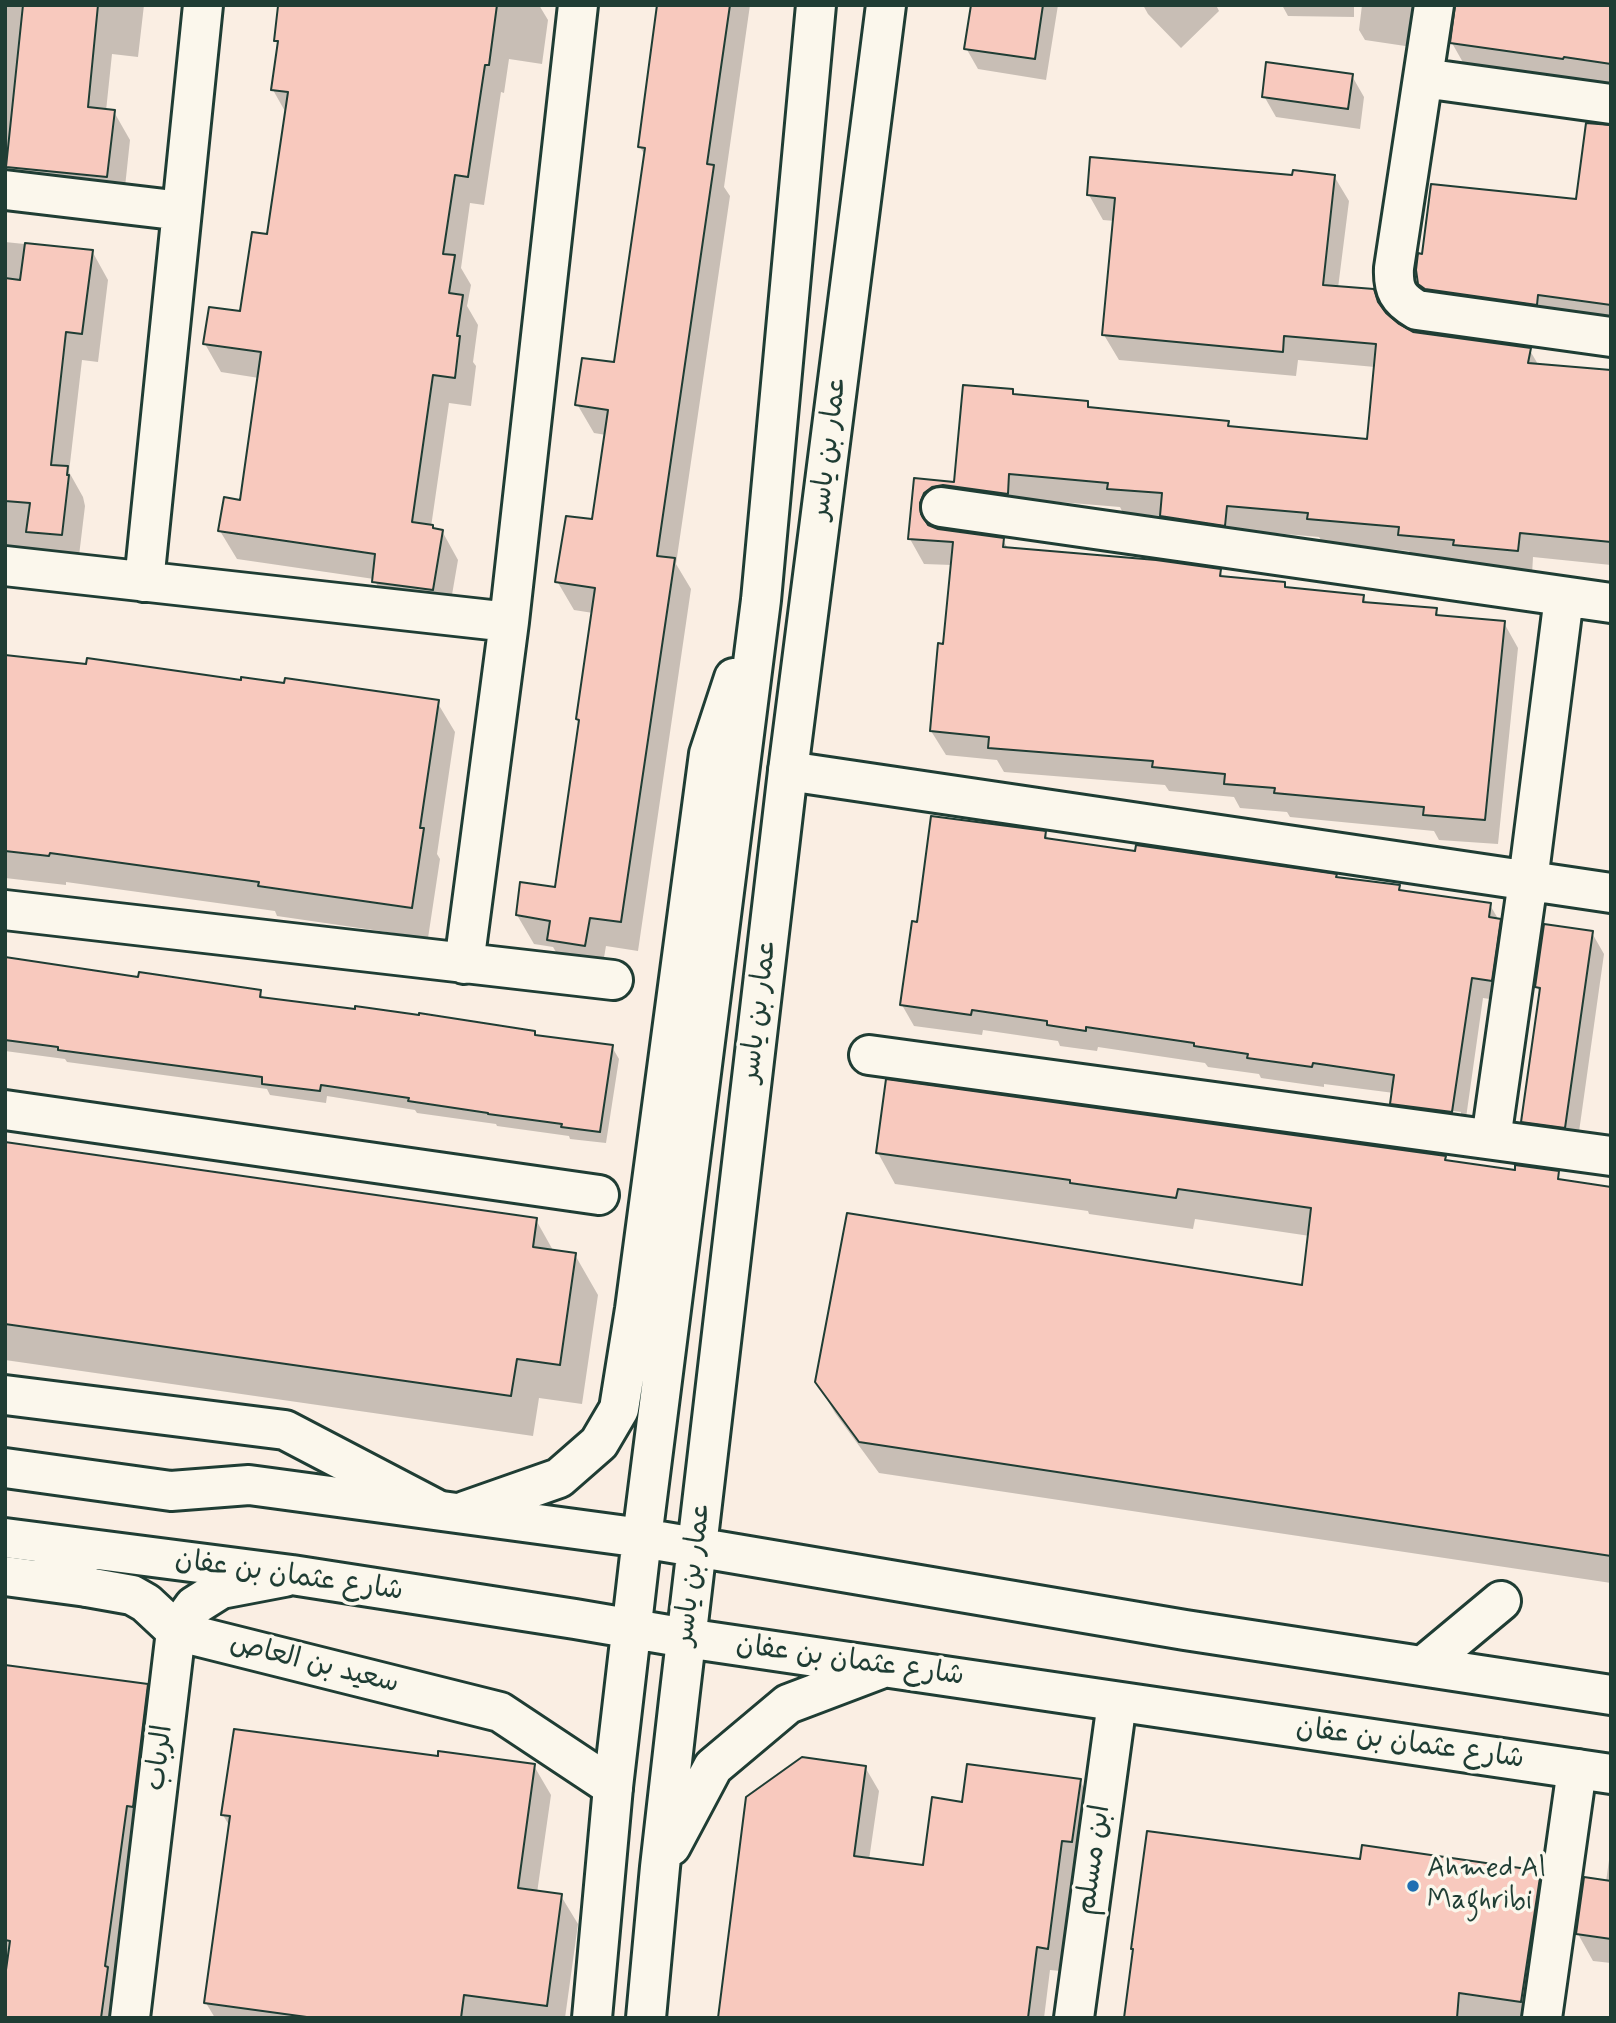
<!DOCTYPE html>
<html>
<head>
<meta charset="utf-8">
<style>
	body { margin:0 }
	#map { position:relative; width:1616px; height:2023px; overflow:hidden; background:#faeee3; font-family:Mynerve,sans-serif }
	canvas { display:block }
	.frame { position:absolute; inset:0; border:7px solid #1f3d34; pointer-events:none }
</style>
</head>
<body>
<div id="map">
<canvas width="1616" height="2023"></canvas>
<div class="frame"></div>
</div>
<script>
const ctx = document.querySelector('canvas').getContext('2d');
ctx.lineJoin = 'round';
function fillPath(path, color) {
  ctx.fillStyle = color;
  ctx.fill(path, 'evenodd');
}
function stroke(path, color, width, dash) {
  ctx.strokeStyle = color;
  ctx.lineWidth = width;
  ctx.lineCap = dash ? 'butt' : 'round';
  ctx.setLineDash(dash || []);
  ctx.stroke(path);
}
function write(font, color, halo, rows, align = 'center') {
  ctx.font = font + ' Mynerve,"Playpen Sans Arabic",sans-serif';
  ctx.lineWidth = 7;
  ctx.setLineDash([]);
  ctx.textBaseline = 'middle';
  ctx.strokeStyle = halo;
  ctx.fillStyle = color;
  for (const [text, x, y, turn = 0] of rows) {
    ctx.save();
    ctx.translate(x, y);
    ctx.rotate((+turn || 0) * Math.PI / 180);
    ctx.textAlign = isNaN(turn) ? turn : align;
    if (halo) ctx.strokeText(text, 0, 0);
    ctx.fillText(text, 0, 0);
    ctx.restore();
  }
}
const shadow = new Path2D(`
	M 5,5 L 144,5 L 138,57 L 112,54 L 106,111 L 114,112 L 130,140 L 123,206 L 24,196 L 8,167 L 8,161 L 5,160 Z
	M 283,5 L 539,5 L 548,20 L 542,64 L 509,59 L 504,93 L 501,92 L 484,205 L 470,203 L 461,268 L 471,285 L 467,306 L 478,325 L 473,362 L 476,366 L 471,406 L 449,403 L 431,527 L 434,530 L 442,531 L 458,560 L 448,618 L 390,610 L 374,579 L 237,559 L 220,531 L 241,502 L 259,378 L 221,372 L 205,344 L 242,313 L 269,237 L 286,113 L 273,90 Z
	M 659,5 L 750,5 L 724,187 L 730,196 L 676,564 L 691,589 L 638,951 L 606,946 L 601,975 L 566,969 L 553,947 L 534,944 L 517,915 L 557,889 L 580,724 L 578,719 L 593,613 L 574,610 L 557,581 L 594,521 L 606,435 L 594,433 L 577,404 L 616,364 L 646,157 L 640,147 Z
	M 972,5 L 1058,5 L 1046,80 L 978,69 L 966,48 Z
	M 1143,5 L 1216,5 L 1219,11 L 1181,48 L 1148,14 Z
	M 1282,5 L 1354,5 L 1354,17 L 1288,16 Z
	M 1362,5 L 1418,5 L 1412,47 L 1365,40 L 1359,30 Z
	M 1611,5 L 1611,84 L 1576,79 L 1576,81 L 1465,66 L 1452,43 Z
	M 1352,76 L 1364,97 L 1360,129 L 1276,117 L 1264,96 Z
	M 1611,165 L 1611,323 L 1432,305 L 1420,283 L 1578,201 Z
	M 1334,176 L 1349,201 L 1338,288 L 1373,291 L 1387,317 L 1413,333 L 1529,349 L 1539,366 L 1611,372 L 1611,565 L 1533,557 L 1532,575 L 1414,559 L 1409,551 L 1323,543 L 1319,537 L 1240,530 L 1238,550 L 1176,541 L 1162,516 L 1123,513 L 1120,507 L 1023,499 L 1021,518 L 938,518 L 933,528 L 1003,540 L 1008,549 L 1220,571 L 1224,579 L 1284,584 L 1287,589 L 1363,596 L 1367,604 L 1436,610 L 1440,617 L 1504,623 L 1518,648 L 1498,844 L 1439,840 L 1434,831 L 1290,817 L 1287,812 L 1240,808 L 1234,797 L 1169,791 L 1165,785 L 1004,772 L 997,760 L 946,755 L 931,731 L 945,646 L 952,565 L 924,564 L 910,539 L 915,480 L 956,484 L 1012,391 L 1016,396 L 1087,402 L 1091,409 L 1227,422 L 1231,428 L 1369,441 L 1375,367 L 1298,360 L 1296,376 L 1119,360 L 1104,335 L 1115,221 L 1103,220 L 1089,195 L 1294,177 Z
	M 5,242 L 92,251 L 108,280 L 98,362 L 82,360 L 69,472 L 83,497 L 85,506 L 78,564 L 5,556 Z
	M 5,657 L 437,702 L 455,732 L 437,854 L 440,859 L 428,938 L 277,916 L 275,911 L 66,882 L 66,885 L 5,878 Z
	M 1045,833 L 1049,840 L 1399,887 L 1402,892 L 1490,905 L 1511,941 L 1503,1001 L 1483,998 L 1464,1132 L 1404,1124 L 1392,1104 L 1394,1093 L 1324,1084 L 1324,1087 L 1261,1078 L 1259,1074 L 1208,1067 L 1205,1063 L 1098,1047 L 1097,1051 L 1060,1046 L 1058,1041 L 983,1030 L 982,1035 L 914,1026 L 902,1005 L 918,924 ZM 1404,1104 L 1461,1112 L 1461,1115 L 1404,1108 Z
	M 1592,933 L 1604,954 L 1577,1146 L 1535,1142 L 1523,1121 L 1541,994 L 1537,987 Z
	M 5,959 L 140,979 L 260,992 L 264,999 L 534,1032 L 537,1037 L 612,1047 L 619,1059 L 606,1143 L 570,1139 L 569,1136 L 497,1126 L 496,1124 L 417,1113 L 415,1110 L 327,1096 L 326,1103 L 270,1095 L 267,1089 L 67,1062 L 65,1059 L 5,1051 Z
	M 5,1144 L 536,1220 L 554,1252 L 575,1255 L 598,1295 L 582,1404 L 539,1398 L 533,1436 L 5,1360 Z
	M 878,1153 L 1445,1157 L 1448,1163 L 1554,1183 L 1611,1191 L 1611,1583 L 879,1473 L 835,1413 L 817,1382 L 1304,1287 L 1310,1236 L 1195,1219 L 1193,1229 L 1089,1214 L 1088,1211 L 895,1184 Z
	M 5,1666 L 147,1685 L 163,1713 L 120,2018 L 5,2018 Z
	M 439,1758 L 534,1766 L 551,1795 L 537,1893 L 561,1896 L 578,1924 L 565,2018 L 215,2018 L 206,2003 L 230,1827 L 223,1815 Z
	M 865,1767 L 879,1791 L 869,1860 L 924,1867 L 964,1804 L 1080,1781 L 1093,1804 L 1085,1865 L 1075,1864 L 1061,1971 L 1050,1970 L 1044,2018 L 720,2018 Z
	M 1610,1853 L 1611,1853 L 1611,1963 L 1593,1961 L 1578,1934 L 1606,1882 Z
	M 1362,1861 L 1540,1872 L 1555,1899 L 1538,2018 L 1126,2018 L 1135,1953 L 1132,1949 Z`);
const building = new Path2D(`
	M 23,5 L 98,5 L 88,107 L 115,110 L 107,177 L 6,167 Z
	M 497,5 L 489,65 L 485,65 L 468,177 L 455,175 L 443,254 L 455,255 L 449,293 L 463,295 L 457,336 L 460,336 L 455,378 L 433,375 L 412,522 L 433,525 L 433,528 L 443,530 L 433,590 L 372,582 L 375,554 L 218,531 L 224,497 L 240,500 L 261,352 L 203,344 L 209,307 L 240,311 L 252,232 L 267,234 L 288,92 L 271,90 L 278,41 L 274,41 L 278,6 Z
	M 657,5 L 730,5 L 707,164 L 714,165 L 657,556 L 675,558 L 621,922 L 590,918 L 585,946 L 547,940 L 550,921 L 516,915 L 520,882 L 555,887 L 579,720 L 576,719 L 595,588 L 555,582 L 566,516 L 592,519 L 608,410 L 575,405 L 582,358 L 614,362 L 645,148 L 638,147 Z
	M 971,5 L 1043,5 L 1035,59 L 964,49 Z
	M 1455,5 L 1611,5 L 1611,64 L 1564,57 L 1563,59 L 1450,43 Z
	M 1266,62 L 1353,74 L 1348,109 L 1262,97 Z
	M 1586,123 L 1611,125 L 1611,305 L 1538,295 L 1537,305 L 1425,289 L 1418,284 L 1416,270 L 1418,253 L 1422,254 L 1431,184 L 1576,199 Z
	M 1090,157 L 1292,175 L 1293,170 L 1335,175 L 1323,285 L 1374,289 L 1378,302 L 1386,313 L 1399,324 L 1413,332 L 1531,348 L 1528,363 L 1611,370 L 1611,542 L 1520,533 L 1518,551 L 1453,545 L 1454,540 L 1398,535 L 1399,527 L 1307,519 L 1308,513 L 1227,506 L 1225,526 L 1160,516 L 1162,493 L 1107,489 L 1108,483 L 1009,474 L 1008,494 L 943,485 L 932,487 L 924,493 L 920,503 L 921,514 L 928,525 L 938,529 L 1004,538 L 1003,547 L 1156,560 L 1221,569 L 1220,576 L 1285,582 L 1285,587 L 1364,595 L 1363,602 L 1437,608 L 1436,615 L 1505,621 L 1485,820 L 1423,815 L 1424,807 L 1274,793 L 1275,788 L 1224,784 L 1225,774 L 1152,767 L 1153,761 L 988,748 L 989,737 L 930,731 L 938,643 L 943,644 L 953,542 L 908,539 L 914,478 L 954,482 L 963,385 L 1013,389 L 1013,394 L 1088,401 L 1088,407 L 1229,421 L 1228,426 L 1367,439 L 1376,344 L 1284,336 L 1283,352 L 1102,335 L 1115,198 L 1087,195 Z
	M 25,243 L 93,250 L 82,334 L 66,332 L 51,465 L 68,466 L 67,475 L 69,475 L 62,535 L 26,532 L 30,503 L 5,501 L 5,278 L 20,280 Z
	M 5,655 L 86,664 L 87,658 L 241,680 L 241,677 L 284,683 L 285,678 L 439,700 L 420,828 L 424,828 L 412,908 L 258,886 L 259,882 L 50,853 L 49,856 L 5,851 Z
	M 931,816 L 1046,831 L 1045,838 L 1135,851 L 1136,845 L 1337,874 L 1336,877 L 1400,885 L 1399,890 L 1491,903 L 1489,917 L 1501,919 L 1492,981 L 1472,978 L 1452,1112 L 1390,1104 L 1394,1075 L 1313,1063 L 1312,1067 L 1247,1058 L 1248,1054 L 1194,1046 L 1194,1043 L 1086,1027 L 1086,1031 L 1047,1025 L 1047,1021 L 972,1010 L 971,1015 L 900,1005 L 912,921 L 917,922 Z
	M 1544,924 L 1593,931 L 1565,1128 L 1521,1122 L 1540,988 L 1535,987 Z
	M 5,957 L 138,977 L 139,972 L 261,990 L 260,997 L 355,1009 L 355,1006 L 419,1015 L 419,1013 L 535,1031 L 535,1035 L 613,1045 L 600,1132 L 561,1127 L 562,1124 L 488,1114 L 488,1113 L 408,1101 L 409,1098 L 321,1085 L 320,1091 L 262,1084 L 262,1077 L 58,1050 L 58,1047 L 5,1040 Z
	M 886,1079 L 1446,1156 L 1445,1160 L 1515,1170 L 1515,1165 L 1559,1171 L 1558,1179 L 1611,1187 L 1611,1556 L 859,1442 L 815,1382 L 847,1213 L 1302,1285 L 1311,1208 L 1178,1189 L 1176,1198 L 1070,1183 L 1070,1180 L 876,1153 Z
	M 5,1142 L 537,1218 L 533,1247 L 576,1253 L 560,1365 L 517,1359 L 511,1396 L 5,1324 Z
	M 5,1665 L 148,1684 L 133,1807 L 127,1806 L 105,1966 L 108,1967 L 101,2018 L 5,2018 L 5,1977 L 10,1941 L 5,1940 Z
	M 234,1729 L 438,1756 L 438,1751 L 535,1764 L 518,1888 L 562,1894 L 547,2006 L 464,1995 L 461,2018 L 314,2018 L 204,2003 L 230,1816 L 221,1815 Z
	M 802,1757 L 866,1766 L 854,1856 L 923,1865 L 932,1797 L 962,1802 L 967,1764 L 1081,1779 L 1072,1842 L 1062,1841 L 1048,1949 L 1037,1947 L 1028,2018 L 718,2018 L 746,1797 Z
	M 1147,1831 L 1360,1859 L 1362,1845 L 1541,1871 L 1521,2002 L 1459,1993 L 1457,2018 L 1124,2018 L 1133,1949 L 1131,1949 Z
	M 1584,1877 L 1611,1881 L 1611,1939 L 1576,1934 Z`);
const street = new Path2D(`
	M 1434,5 L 1394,268 C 1393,290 1398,299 1417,310 L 1611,337
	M 1423,78 L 1611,104
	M 5,190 L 182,211
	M 941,507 L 1611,603
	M 5,566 L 509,622
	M 144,582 L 203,5
	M 788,771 L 1611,893
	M 5,910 L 613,980
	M 464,964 L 509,622 L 578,5
	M 869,1055 L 1611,1156
	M 5,1110 L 599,1195
	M 1491,1139 L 1528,881 L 1564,597
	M 5,1395 L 285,1430 L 434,1508
	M 5,1576 L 87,1587 L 132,1595 L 146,1603 L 176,1631 L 500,1712 L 613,1787
	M 130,2018 L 176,1631 L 194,1606 L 221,1589 L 284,1577
	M 1074,2018 L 1117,1702
	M 1542,2018 L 1577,1769`);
const secondary = new Path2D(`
	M 5,1468 L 171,1491 L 249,1485 L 642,1538 L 1185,1630 L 1611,1695
	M 465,1511 L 559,1478 L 599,1443 L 619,1409 L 635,1309 L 709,754 L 734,678
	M 5,1538 L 292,1575 L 575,1619 L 686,1638 L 1611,1774
	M 44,1543 L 87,1587
	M 1423,1666 L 1501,1601
	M 671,1846 L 713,1767 L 788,1704 L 883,1668
	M 592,2018 L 613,1787 L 642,1538 L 761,600 L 816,5
	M 646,2018 L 660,1867 L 679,1700 L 788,771 L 886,5`);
const markers = [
	[1413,1886,7,"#1f6fb2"]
];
const streetNames = [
	["عمار بن ياسر",830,448,-83],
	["عمار بن ياسر",760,1011,-83],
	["عمار بن ياسر",694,1574,-83],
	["شارع عثمان بن عفان",289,1577,8],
	["شارع عثمان بن عفان",850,1662,8],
	["سعيد بن العاص",314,1665,14],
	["شارع عثمان بن عفان",1410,1745,8],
	["الرباب",161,1758,-83],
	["ابن مسلم",1095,1860,-82]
];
const poiNames = [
	["Ahmed Al",1427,1870],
	["Maghribi",1427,1902]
];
fillPath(shadow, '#0003');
fillPath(building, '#f8c9be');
stroke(building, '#1f3d34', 2);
stroke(street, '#1f3d34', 44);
stroke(secondary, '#1f3d34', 44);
stroke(street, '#fbf7ec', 38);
stroke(secondary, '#fbf7ec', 38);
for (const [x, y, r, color] of markers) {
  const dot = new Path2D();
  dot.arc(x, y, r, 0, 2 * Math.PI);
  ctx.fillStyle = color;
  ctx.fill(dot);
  stroke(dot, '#fbf7ec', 2.5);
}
write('28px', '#1f3d34', '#fbf7ec', streetNames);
write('28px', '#1f3d34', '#fbf7ec', poiNames, 'left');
</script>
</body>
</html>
